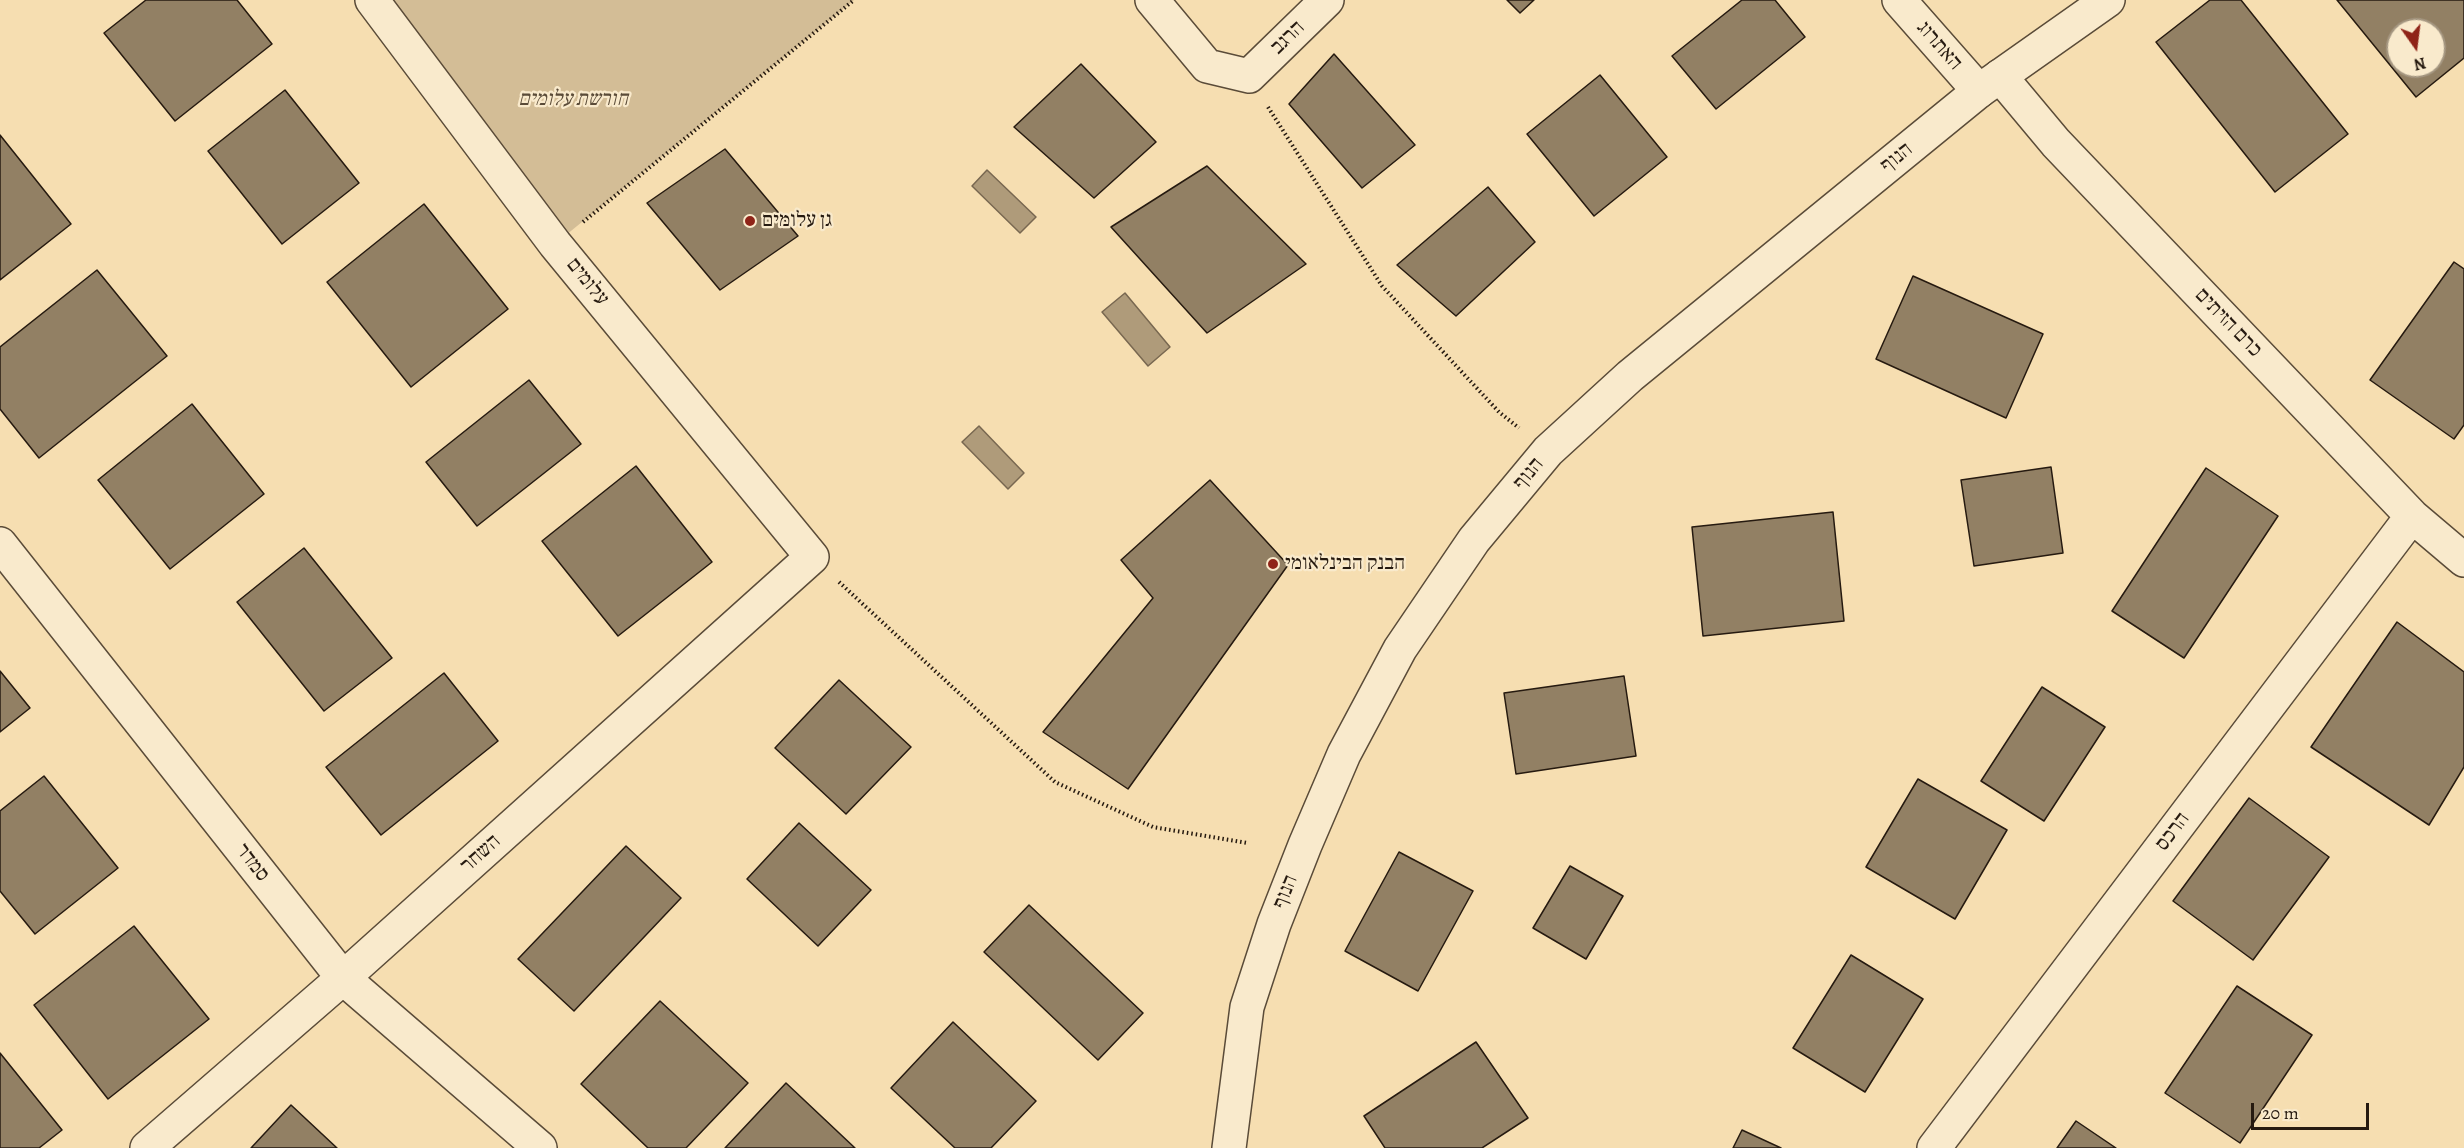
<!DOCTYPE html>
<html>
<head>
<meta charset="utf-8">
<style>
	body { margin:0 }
	#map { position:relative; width:2464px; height:1148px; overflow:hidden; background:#f6deb1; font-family:Alegreya,serif }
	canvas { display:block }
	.north { position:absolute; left:2386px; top:18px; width:60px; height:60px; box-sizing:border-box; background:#f9eacc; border:2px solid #a59781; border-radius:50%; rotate:166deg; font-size:16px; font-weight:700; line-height:24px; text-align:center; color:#261a10 }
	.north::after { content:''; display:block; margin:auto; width:21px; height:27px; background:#8f2418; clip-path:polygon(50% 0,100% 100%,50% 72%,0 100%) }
	.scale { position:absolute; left:2251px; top:1103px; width:118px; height:27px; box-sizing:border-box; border:3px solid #261a10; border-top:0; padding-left:8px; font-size:18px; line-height:21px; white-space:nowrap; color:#261a10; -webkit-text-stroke:4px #f9eacc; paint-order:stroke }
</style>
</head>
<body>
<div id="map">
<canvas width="2464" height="1148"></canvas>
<div class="north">N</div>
<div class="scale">20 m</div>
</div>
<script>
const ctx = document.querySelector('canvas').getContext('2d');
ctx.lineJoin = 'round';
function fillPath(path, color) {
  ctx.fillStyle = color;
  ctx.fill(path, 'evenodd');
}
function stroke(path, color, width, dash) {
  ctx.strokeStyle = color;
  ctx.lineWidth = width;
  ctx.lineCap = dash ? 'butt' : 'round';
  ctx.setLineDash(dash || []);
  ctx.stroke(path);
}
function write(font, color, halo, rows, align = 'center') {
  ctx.font = font + ' Alegreya,"Frank Ruhl Libre",serif';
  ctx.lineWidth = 4.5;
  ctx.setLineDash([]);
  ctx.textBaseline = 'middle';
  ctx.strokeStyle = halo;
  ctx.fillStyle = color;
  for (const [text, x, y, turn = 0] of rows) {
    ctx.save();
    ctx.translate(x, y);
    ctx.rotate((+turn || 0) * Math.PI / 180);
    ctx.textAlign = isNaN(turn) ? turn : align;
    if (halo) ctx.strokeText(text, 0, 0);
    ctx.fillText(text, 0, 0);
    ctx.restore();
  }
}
const green = new Path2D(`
	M 372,0 L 854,0 L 555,244 Z`);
const water = new Path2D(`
	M 987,170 L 1036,217 L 1020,233 L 972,186 Z
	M 1125,293 L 1170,347 L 1148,366 L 1102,312 Z
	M 979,426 L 1024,473 L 1008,489 L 962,442 Z`);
const building = new Path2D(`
	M 146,0 L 237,0 L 272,44 L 175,121 L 104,33 Z
	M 1507,0 L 1534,0 L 1520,13 Z
	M 1742,0 L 1775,0 L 1805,37 L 1716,109 L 1672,56 Z
	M 2210,0 L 2241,0 L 2348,134 L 2275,192 L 2156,42 Z
	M 2337,0 L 2464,0 L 2464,58 L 2416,97 ZM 2398,30 L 2434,30 L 2434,66 L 2398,66 Z
	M 1334,54 L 1415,145 L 1362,188 L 1289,104 Z
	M 1081,64 L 1156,142 L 1094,198 L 1014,127 Z
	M 1600,75 L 1667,157 L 1594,216 L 1527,134 Z
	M 285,90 L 359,183 L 282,244 L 208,151 Z
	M 0,135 L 71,224 L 0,280 Z
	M 725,149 L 798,236 L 720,290 L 647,203 Z
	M 1207,166 L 1306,264 L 1207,333 L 1111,227 Z
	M 1488,187 L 1535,242 L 1456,316 L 1397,265 Z
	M 424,204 L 508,309 L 411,387 L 327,282 Z
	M 2454,262 L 2464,269 L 2464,425 L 2454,439 L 2370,380 Z
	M 97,270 L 167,356 L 39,458 L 0,409 L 0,347 Z
	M 1913,276 L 2043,334 L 2006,418 L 1876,359 Z
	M 529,380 L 581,444 L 477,526 L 426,462 Z
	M 192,404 L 264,494 L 170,569 L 98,480 Z
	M 636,466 L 712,562 L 618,636 L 542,541 Z
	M 2051,467 L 2063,553 L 1974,566 L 1961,480 Z
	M 2206,468 L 2278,516 L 2184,658 L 2112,611 Z
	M 1210,480 L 1288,565 L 1128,789 L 1043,732 L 1153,598 L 1121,560 Z
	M 1833,512 L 1844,621 L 1703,636 L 1692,527 Z
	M 304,548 L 392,658 L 324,711 L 237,602 Z
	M 2397,622 L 2464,672 L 2464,767 L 2429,825 L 2311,747 Z
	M 0,671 L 30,708 L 0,732 Z
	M 444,673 L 498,741 L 381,835 L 326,767 Z
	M 1624,676 L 1636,756 L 1516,774 L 1504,693 Z
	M 839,680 L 911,747 L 846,814 L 775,748 Z
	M 2042,687 L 2105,727 L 2044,821 L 1981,781 Z
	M 44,776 L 118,868 L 35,934 L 0,891 L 0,811 Z
	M 1918,779 L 2007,830 L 1955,919 L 1866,867 Z
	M 2249,798 L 2329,857 L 2253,960 L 2173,901 Z
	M 799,823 L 871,890 L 818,946 L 747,879 Z
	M 626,846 L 681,898 L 574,1011 L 518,959 Z
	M 1399,852 L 1473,891 L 1418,991 L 1345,951 Z
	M 1570,866 L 1623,896 L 1586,959 L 1533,928 Z
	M 1029,905 L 1143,1013 L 1098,1060 L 984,952 Z
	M 134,926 L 209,1019 L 108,1099 L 34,1005 Z
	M 1851,955 L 1923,999 L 1865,1092 L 1793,1048 Z
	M 2237,986 L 2312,1035 L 2240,1143 L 2165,1093 Z
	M 660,1001 L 748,1083 L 686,1148 L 648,1148 L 581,1084 Z
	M 953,1022 L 1036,1101 L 991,1148 L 955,1148 L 891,1088 Z
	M 1476,1042 L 1528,1118 L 1482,1148 L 1385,1148 L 1364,1116 Z
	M 0,1053 L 62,1130 L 39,1148 L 0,1148 Z
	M 786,1083 L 855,1148 L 725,1148 Z
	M 291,1105 L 337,1148 L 251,1148 Z
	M 2076,1121 L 2116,1148 L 2057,1148 Z
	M 1742,1130 L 1781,1148 L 1733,1148 Z`);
const path = new Path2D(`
	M 1268,107 L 1382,286 L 1499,412 L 1519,428
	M 583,222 L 854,0
	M 839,582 L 1055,782 L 1153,827 L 1248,843`);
const minor = new Path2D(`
	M 1152,0 L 1207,66 L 1249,76 L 1327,0
	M 1899,0 L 1979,91
	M 2000,76 L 2056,143 L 2412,516 L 2464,560
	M 0,544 L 343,978 L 540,1148
	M 147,1148 L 343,978 L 812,557 L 555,244 L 372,0
	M 1934,1148 L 2412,516`);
const tertiary = new Path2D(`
	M 1229,1148 L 1247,1007 L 1274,924 L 1305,845 L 1344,754 L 1400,649 L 1474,540 L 1548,451 L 1630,376 L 1979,91 L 2108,0`);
const markers = [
	[750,221,6,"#8f2418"],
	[1273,564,6,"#8f2418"]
];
const streetNames = [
	["הרגב",1288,38,-44],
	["האתרוג",1939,46,49],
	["הנוף",1897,158,-39],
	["עלומים",587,282,51],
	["כרם הזיתים",2228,323,46],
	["הנוף",1529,474,-50],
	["הרכס",2173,832,-53],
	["השחר",481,854,-42],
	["סמדר",252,863,52],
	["הנוף",1286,892,-68]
];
const parkNames = [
	["חורשת עלומים",573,100]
];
const poiNames = [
	["גן עלומים",762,221],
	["הבנק הבינלאומי",1285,564]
];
fillPath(green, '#d3bd96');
fillPath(water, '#af9b7a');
stroke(water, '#786750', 1.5);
fillPath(building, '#928064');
stroke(building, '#261a10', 1.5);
stroke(minor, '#5a4b38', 36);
stroke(tertiary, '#5a4b38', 36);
stroke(path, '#261a10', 4, [1.5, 3]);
stroke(minor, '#f9eacc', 33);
stroke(tertiary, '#f9eacc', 33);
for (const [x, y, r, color] of markers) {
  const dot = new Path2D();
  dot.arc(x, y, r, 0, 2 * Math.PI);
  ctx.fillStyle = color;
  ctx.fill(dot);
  stroke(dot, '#f9eacc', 2);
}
write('21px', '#261a10', '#f9eacc', streetNames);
write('italic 21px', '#5a4b38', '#f9eacc', parkNames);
write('21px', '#261a10', '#f9eacc', poiNames, 'left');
</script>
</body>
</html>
